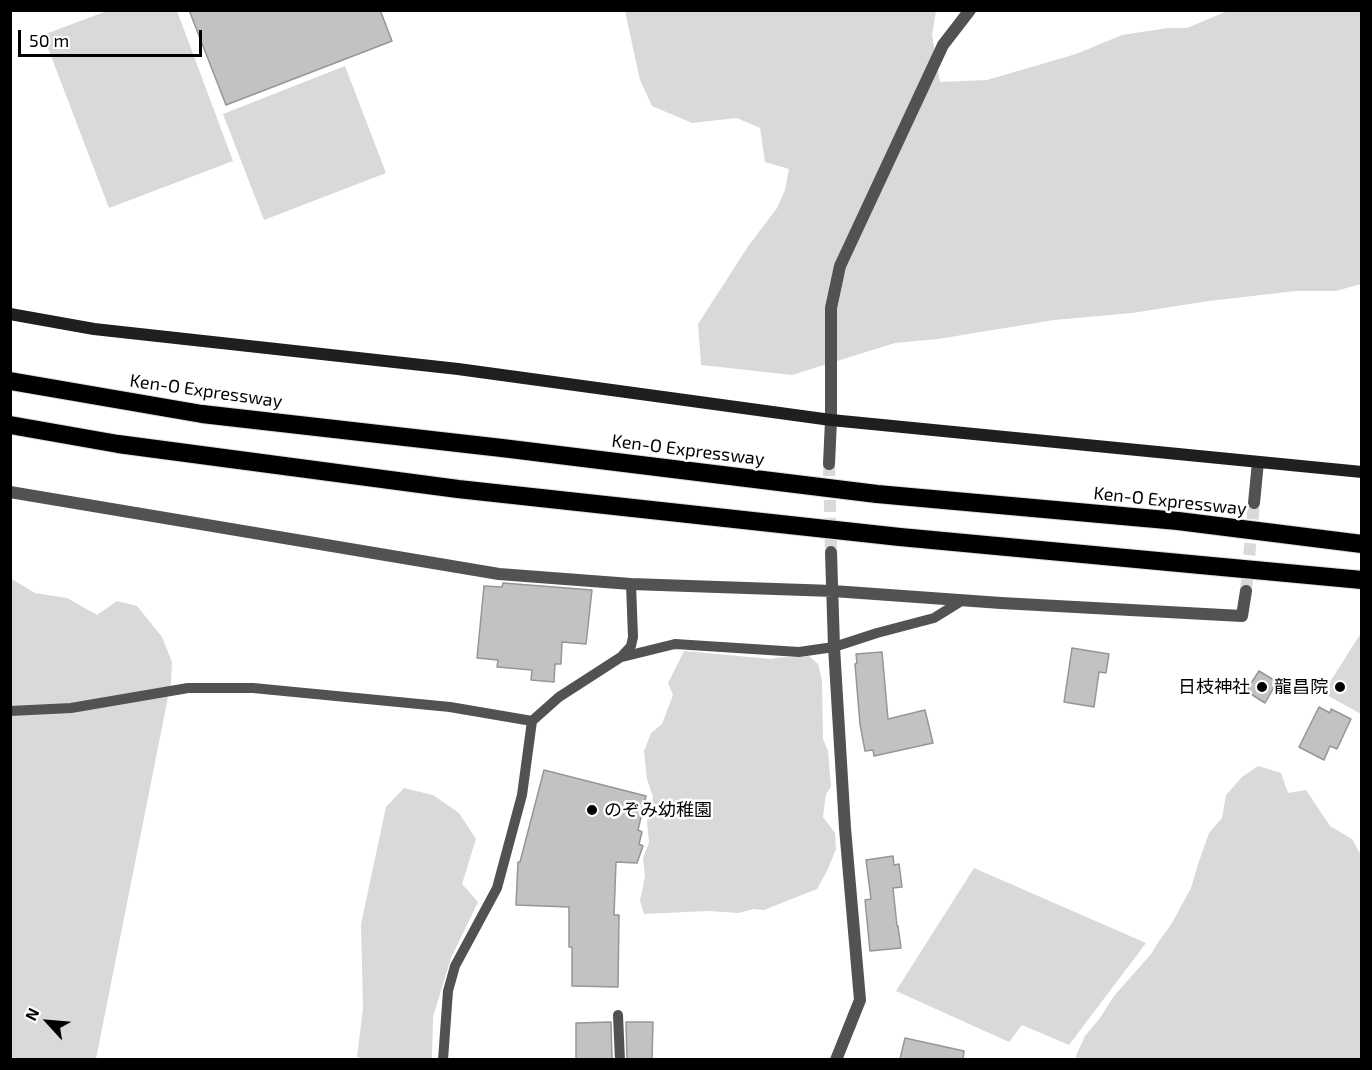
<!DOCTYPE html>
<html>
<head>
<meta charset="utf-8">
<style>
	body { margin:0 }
	#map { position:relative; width:1372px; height:1070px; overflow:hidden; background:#fff; font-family:"Exo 2",sans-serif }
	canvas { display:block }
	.frame { position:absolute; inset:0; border:12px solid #000; pointer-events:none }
	.north { position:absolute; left:18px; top:992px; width:60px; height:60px; -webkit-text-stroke:4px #fff; paint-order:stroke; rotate:296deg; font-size:16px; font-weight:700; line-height:24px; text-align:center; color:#000 }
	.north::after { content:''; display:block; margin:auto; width:21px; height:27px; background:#000; clip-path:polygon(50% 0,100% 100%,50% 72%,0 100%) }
	.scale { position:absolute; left:18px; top:30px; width:184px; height:27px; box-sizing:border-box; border:3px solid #000; border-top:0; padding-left:8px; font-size:18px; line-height:21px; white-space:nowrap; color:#000; -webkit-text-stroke:4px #fff; paint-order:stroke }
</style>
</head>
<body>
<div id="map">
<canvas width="1372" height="1070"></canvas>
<div class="frame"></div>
<div class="north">N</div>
<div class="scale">50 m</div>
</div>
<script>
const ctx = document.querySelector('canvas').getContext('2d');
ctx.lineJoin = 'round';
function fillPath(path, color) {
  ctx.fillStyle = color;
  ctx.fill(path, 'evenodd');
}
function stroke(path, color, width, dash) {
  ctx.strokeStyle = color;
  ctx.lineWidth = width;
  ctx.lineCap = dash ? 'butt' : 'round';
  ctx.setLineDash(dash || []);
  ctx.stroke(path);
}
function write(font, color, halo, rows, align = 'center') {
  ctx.font = font + ' "Exo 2","Noto Sans JP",sans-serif';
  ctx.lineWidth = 5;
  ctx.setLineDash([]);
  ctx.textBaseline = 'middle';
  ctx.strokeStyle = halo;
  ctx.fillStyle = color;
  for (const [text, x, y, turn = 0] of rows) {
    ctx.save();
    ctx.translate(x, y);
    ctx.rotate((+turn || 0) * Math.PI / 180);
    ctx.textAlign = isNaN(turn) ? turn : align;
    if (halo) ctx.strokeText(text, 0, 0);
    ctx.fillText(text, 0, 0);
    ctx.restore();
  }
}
const green = new Path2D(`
	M 1235,10 L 1361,11 L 1361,284 L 1336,291 L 1296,291 L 1209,301 L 1132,313 L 1054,320 L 938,339 L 895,343 L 792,375 L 701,365 L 698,324 L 749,245 L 777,208 L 785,190 L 789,169 L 765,162 L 760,128 L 737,118 L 692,123 L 652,106 L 640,80 L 625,11 L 936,11 L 932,35 L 940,82 L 987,80 L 1076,54 L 1122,35 L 1168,28 L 1187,28 L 1225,12 Z
	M 107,11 L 177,11 L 233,161 L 109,208 L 43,35 Z
	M 345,66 L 386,173 L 264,220 L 223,114 Z
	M 10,578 L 35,593 L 67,598 L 97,615 L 117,601 L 137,606 L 162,637 L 172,662 L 171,682 L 96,1059 L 11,1059 Z
	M 1361,633 L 1362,633 L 1361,714 L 1323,693 Z
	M 684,651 L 771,659 C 784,656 797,658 809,656 L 818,664 L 822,680 L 823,739 L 828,751 L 831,787 L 826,794 L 823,817 L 835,833 L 836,849 L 827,871 L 817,889 L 764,910 L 753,909 L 739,913 L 707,911 L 644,914 L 640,901 L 645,876 L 643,858 L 649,843 L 647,822 L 653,797 L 647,779 L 644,751 L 651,733 L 662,724 L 673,695 L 668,683 Z
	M 1258,766 L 1281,773 L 1288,793 L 1306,790 L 1330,826 L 1352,839 L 1359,852 L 1361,853 L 1361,1059 L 1077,1059 L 1076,1056 L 1085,1036 L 1100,1018 L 1114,996 L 1151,954 L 1159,941 L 1172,923 L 1191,888 L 1198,864 L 1209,833 L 1222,818 L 1226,795 L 1242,777 Z
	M 404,788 L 433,795 L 459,813 L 476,839 L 462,884 L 478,902 L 451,958 L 433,1017 L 432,1058 L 430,1060 L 365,1059 L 357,1057 L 363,1008 L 361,924 L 386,807 Z
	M 974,868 L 1146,943 L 1069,1045 L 1022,1025 L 1009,1042 L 896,991 Z`);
const building = new Path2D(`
	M 189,10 L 380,10 L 392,41 L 226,105 Z
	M 503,583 L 592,590 L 586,644 L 562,642 L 561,664 L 555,664 L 554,682 L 531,680 L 532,670 L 497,667 L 498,660 L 477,658 L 484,586 L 502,587 Z
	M 1072,648 L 1109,654 L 1106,673 L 1099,672 L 1094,707 L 1064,702 Z
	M 882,652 L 888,719 L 925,710 L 933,743 L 874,756 L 873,750 L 865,751 L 860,724 L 855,664 L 857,663 L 856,654 Z
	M 1259,671 L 1277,682 L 1265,703 L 1246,691 Z
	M 1319,707 L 1330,713 L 1331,709 L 1351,719 L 1337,749 L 1330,746 L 1324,760 L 1299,747 Z
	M 544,770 L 646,796 L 638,830 L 642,832 L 639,844 L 643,846 L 637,863 L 616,862 L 614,915 L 619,915 L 618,987 L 572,986 L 572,947 L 569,947 L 569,907 L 516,905 L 518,862 L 520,862 Z
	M 893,856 L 894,865 L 899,864 L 902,887 L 893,888 L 897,926 L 898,926 L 901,948 L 870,951 L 865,900 L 871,899 L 866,860 Z
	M 611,1022 L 612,1059 L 576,1059 L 576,1023 Z
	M 626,1022 L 653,1022 L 652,1059 L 627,1059 Z
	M 905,1038 L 964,1051 L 963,1059 L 900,1059 Z`);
const streetTunnel = new Path2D(`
	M 829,464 L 831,552
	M 1246,591 L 1254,503`);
const lane = new Path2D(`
	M 622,657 L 675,644 L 799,652 L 834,647 L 877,633 L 934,618 L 963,600
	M 10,711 L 71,708 L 188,688 L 253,688 L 450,707 L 532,721
	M 618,1015 L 620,1060
	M 443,1060 L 448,991 L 455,966 L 497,888 L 522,795 L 532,721 L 559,697 L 621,657 L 631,646 L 633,637 L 631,584`);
const street = new Path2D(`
	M 829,464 L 831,420 L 831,308 L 840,266 L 943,45 L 970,10
	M 10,492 L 499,574 L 631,584 L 833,591 L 1001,603 L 1242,616 L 1246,591
	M 1254,503 L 1258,462
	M 831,552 L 834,647 L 845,828 L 860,1000 L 836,1060`);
const secondary = new Path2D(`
	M 10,314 L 94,329 L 458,369 L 831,420 L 1362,472`);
const highway = new Path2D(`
	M 10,381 L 202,414 L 502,448 L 877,494 L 1178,521 L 1362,544
	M 10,425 L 118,444 L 458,489 L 900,537 L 1362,580`);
const markers = [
	[1262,687,6,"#000"],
	[1340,687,6,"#000"],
	[592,810,6,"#000"]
];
const streetNames = [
	["Ken-O Expressway",206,391,8],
	["Ken-O Expressway",688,450,7],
	["Ken-O Expressway",1170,501,6]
];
const poiNames = [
	["日枝神社",1250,687],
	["龍昌院",1328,687],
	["のぞみ幼稚園",604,810,"left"]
];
fillPath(green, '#d9d9d9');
fillPath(building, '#c2c2c2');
stroke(building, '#969696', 1.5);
stroke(streetTunnel, '#d9d9d9', 12, [12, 6]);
stroke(highway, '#dbdbdb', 20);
stroke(lane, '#525252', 10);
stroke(street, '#525252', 12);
stroke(secondary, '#1f1f1f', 12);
stroke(highway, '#000', 18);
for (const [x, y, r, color] of markers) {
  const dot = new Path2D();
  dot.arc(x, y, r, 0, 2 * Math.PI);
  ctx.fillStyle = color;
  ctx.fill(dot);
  stroke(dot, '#fff', 2);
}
write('18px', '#000', '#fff', streetNames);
write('18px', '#000', '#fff', poiNames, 'right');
</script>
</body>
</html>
